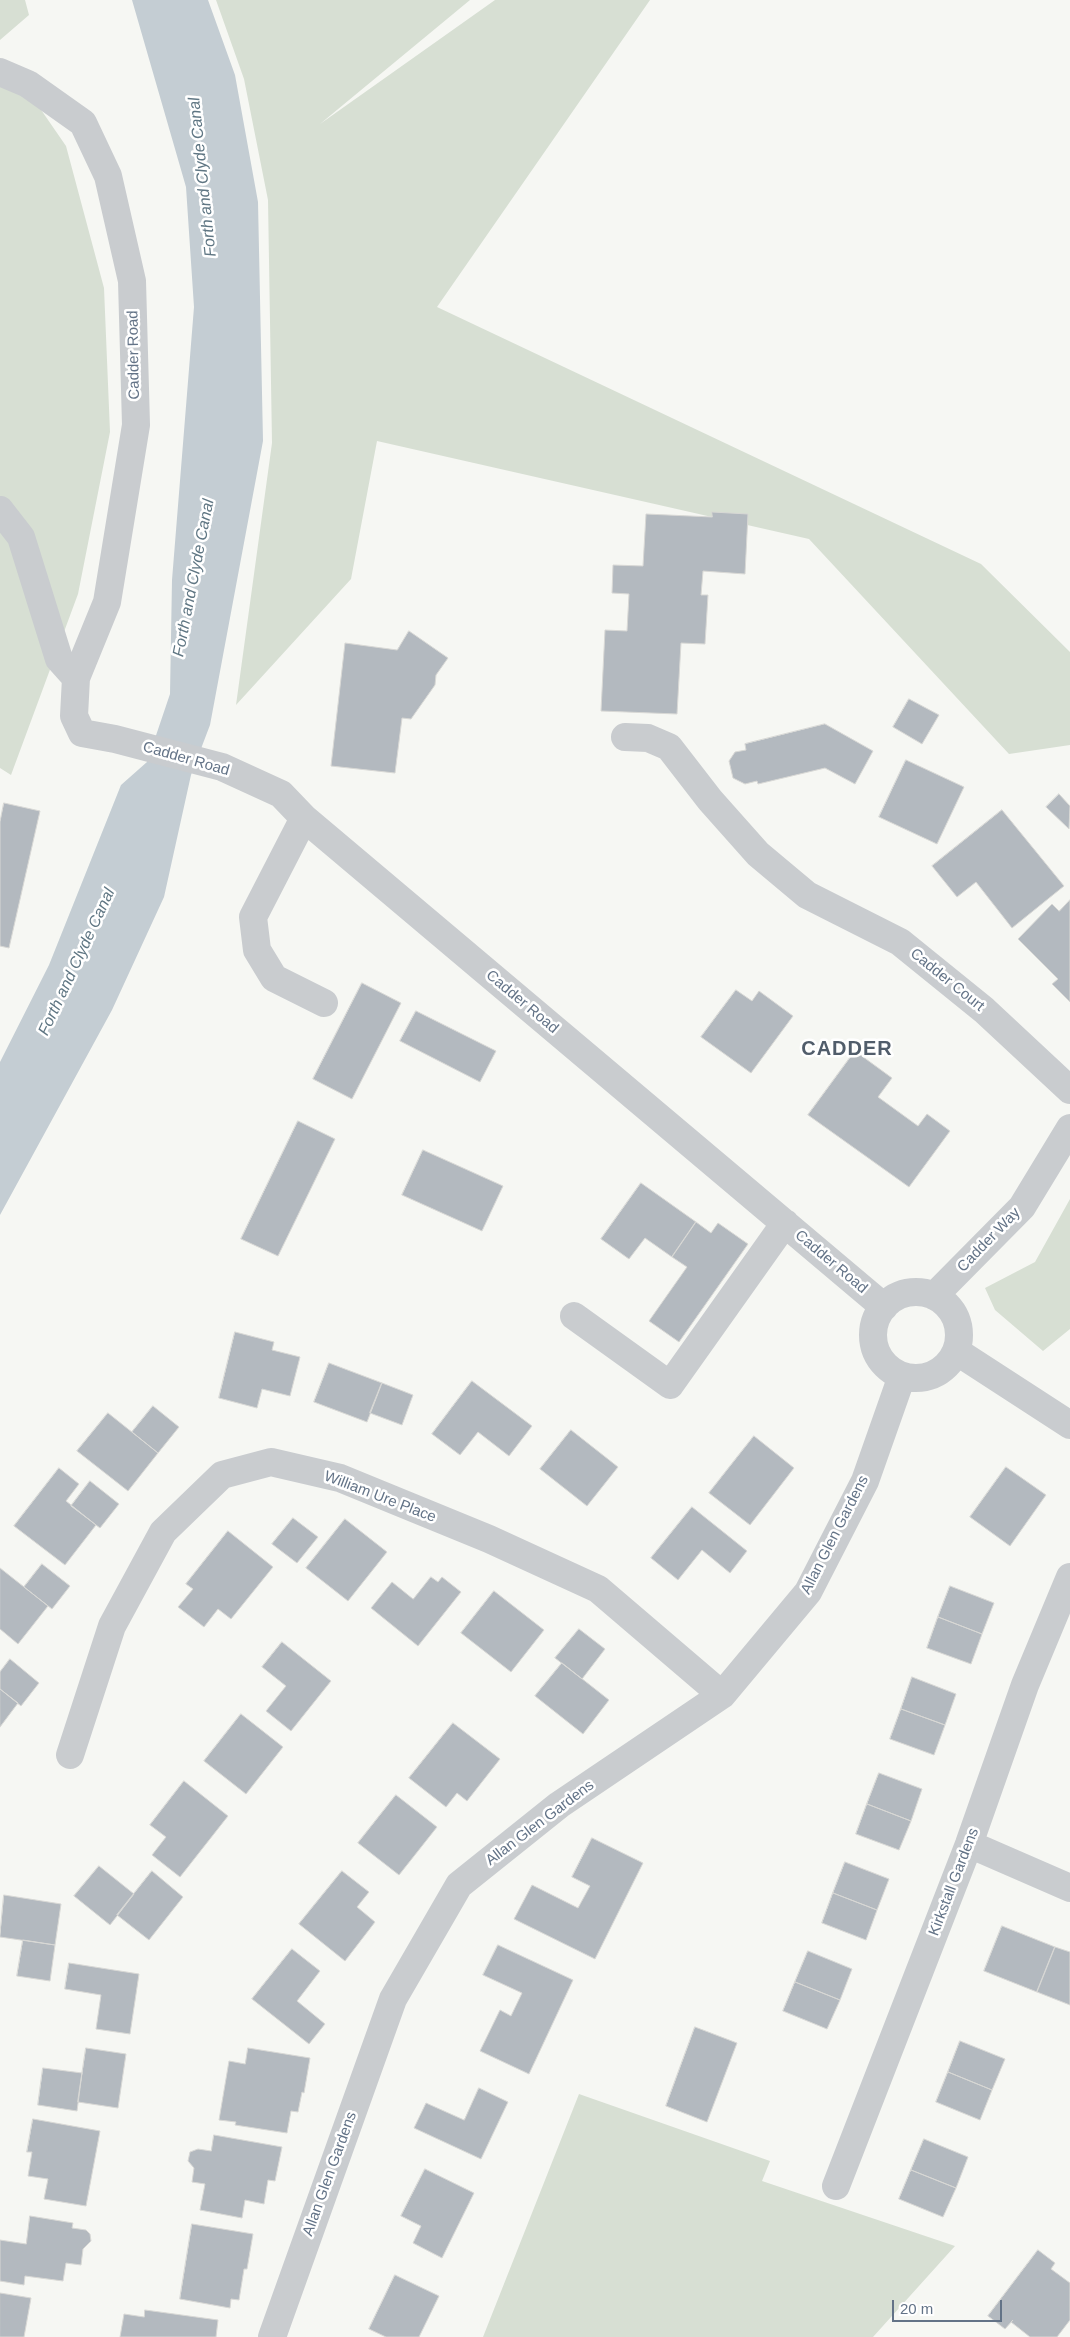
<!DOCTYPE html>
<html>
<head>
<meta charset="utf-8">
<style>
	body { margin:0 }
	#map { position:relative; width:1070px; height:2337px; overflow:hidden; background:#f6f7f3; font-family:Arial,sans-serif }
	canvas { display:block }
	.scale { position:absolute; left:892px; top:2300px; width:110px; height:22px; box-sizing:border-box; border:2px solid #637387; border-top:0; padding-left:6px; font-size:15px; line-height:18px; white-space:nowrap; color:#637387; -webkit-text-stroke:4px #fff; paint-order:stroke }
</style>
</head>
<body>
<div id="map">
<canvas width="1070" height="2337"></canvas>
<div class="scale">20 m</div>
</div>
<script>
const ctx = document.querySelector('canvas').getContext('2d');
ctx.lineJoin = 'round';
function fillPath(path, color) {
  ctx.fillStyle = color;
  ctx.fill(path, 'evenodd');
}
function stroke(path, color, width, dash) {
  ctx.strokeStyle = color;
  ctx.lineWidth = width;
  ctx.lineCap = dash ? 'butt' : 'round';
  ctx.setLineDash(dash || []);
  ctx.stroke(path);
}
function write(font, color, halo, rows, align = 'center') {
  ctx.font = font + ' Arial,sans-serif';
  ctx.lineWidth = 5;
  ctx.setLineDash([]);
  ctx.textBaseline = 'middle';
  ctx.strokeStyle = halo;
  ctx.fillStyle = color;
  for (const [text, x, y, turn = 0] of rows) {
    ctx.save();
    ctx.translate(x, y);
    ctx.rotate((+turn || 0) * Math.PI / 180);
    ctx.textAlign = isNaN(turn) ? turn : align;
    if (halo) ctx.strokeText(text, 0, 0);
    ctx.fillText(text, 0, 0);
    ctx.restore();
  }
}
const green = new Path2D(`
	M 0,0 L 25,0 L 29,15 L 0,40 Z
	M 216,0 L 470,0 L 320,124 L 495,0 L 650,0 L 437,307 L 981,564 L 1070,652 L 1070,745 L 1009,754 L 809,539 L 377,441 L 351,579 L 236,705 L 272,443 L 268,200 L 244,79 Z
	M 0,82 L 26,88 L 66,146 L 104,288 L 110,432 L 78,594 L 11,775 L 0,768 Z
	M 1070,1199 L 1070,1329 L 1043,1351 L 995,1310 L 985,1288 L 1035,1262 Z
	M 579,2094 L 770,2161 L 762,2181 L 955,2246 L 873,2337 L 483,2337 Z`);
const water = new Path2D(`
	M 132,0 L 208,0 L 235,75 L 258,202 L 263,441 L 210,725 L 191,775 L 164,897 L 112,1010 L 0,1215 L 0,1062 L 49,965 L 121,785 L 147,762 L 170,694 L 172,580 L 194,307 L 186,187 Z`);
const building = new Path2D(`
	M 712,512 L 748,514 L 745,574 L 703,571 L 701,595 L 708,595 L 705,644 L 681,643 L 677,714 L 601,711 L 605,630 L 627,631 L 629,594 L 612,593 L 613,565 L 643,566 L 646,514 L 712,517 Z
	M 409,631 L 448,658 L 436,675 L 435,685 L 411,719 L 402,718 L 395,773 L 331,766 L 345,643 L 397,650 Z
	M 909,699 L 939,715 L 922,744 L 893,727 Z
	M 825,724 L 873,751 L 855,784 L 825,768 L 758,784 L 757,781 L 745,784 L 733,778 L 729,761 L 735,752 L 746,750 L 745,744 Z
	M 906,760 L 964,787 L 937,844 L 879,817 Z
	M 1059,794 L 1070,806 L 1069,829 L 1046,807 Z
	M 4,803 L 40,811 L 9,948 L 0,946 L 0,822 Z
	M 1002,810 L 1064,886 L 1012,928 L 976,882 L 957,897 L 932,866 Z
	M 1070,900 L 1070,1002 L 1052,984 L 1058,979 L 1018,939 L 1052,904 L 1059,911 Z
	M 362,983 L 401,1003 L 352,1099 L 313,1079 Z
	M 736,990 L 752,1001 L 759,991 L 793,1016 L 751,1073 L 701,1037 Z
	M 416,1011 L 496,1051 L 480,1082 L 400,1041 Z
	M 855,1051 L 892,1078 L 878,1097 L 918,1126 L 927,1114 L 950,1131 L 909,1187 L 808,1115 Z
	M 298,1121 L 335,1139 L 278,1256 L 241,1239 Z
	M 423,1150 L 503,1186 L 482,1231 L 402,1195 Z
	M 641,1183 L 696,1222 L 672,1257 L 645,1238 L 629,1259 L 601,1239 Z
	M 696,1222 L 711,1233 L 718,1223 L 748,1244 L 679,1342 L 649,1321 L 687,1267 L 672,1257 Z
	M 235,1332 L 274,1342 L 272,1350 L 300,1357 L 290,1396 L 262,1389 L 257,1408 L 219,1398 Z
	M 329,1363 L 382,1383 L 367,1422 L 314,1402 Z
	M 472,1381 L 532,1426 L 509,1456 L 478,1432 L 460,1455 L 432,1434 Z
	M 382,1383 L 413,1395 L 402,1425 L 370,1413 Z
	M 153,1406 L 179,1427 L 158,1453 L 132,1432 Z
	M 108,1413 L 158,1453 L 128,1491 L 77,1451 Z
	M 571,1430 L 618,1467 L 587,1506 L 540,1469 Z
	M 754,1436 L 794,1468 L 750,1525 L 709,1493 Z
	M 1006,1467 L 1046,1495 L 1010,1546 L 970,1517 Z
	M 59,1468 L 79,1484 L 66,1501 L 96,1525 L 65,1565 L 14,1526 Z
	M 90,1481 L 119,1504 L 100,1528 L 71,1506 Z
	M 692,1507 L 747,1551 L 730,1573 L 702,1550 L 678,1580 L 651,1558 Z
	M 293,1518 L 318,1537 L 297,1563 L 272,1544 Z
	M 345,1519 L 387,1552 L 348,1601 L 306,1568 Z
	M 228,1531 L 273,1567 L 231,1619 L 218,1609 L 204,1627 L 178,1607 L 193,1589 L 186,1584 Z
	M 42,1564 L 70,1586 L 52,1609 L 24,1587 Z
	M 0,1568 L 48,1606 L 18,1644 L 0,1629 Z
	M 431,1577 L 438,1582 L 442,1577 L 461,1592 L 418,1646 L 371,1608 L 392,1582 L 413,1599 Z
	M 950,1586 L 994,1603 L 982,1634 L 938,1617 Z
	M 494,1591 L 544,1630 L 511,1672 L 461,1633 Z
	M 938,1617 L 982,1634 L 971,1664 L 927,1648 Z
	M 579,1629 L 605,1649 L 582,1679 L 555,1658 Z
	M 282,1642 L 331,1681 L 291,1731 L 266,1711 L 286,1686 L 262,1667 Z
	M 10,1659 L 39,1683 L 21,1706 L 0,1689 L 0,1672 Z
	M 562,1663 L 609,1700 L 583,1734 L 535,1696 Z
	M 912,1677 L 956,1694 L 945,1725 L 901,1709 Z
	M 0,1689 L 18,1703 L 0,1727 Z
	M 901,1709 L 945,1725 L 934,1755 L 890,1739 Z
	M 241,1714 L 283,1747 L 246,1794 L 204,1761 Z
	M 453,1723 L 500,1759 L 467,1801 L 457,1793 L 446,1807 L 409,1778 Z
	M 879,1773 L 922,1789 L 911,1821 L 867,1804 Z
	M 184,1781 L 228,1816 L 180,1877 L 152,1855 L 166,1837 L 150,1825 Z
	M 396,1795 L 437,1827 L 399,1875 L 358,1843 Z
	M 867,1804 L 911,1821 L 899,1850 L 856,1834 Z
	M 592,1838 L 643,1863 L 595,1959 L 514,1919 L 532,1885 L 578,1908 L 590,1886 L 572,1877 Z
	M 845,1862 L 889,1879 L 877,1910 L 833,1893 Z
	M 99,1866 L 134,1894 L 110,1925 L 74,1896 Z
	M 152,1871 L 183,1897 L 149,1940 L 117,1915 Z
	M 342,1871 L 369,1892 L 357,1907 L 375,1922 L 345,1961 L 299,1924 Z
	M 833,1893 L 877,1910 L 866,1940 L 822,1923 Z
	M 4,1895 L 61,1904 L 55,1945 L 0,1937 Z
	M 1002,1926 L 1055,1947 L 1037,1992 L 984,1971 Z
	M 23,1940 L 55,1945 L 50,1981 L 17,1976 Z
	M 498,1945 L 573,1980 L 529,2074 L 480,2051 L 500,2010 L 511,2016 L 522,1993 L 483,1975 Z
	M 1055,1947 L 1070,1952 L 1070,2005 L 1037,1992 Z
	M 292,1949 L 320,1971 L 297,2001 L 325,2024 L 309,2044 L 252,1999 Z
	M 808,1951 L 852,1969 L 840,2000 L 795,1982 Z
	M 69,1963 L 139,1974 L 130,2034 L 96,2029 L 101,1995 L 65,1989 Z
	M 795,1982 L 840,2000 L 827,2029 L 783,2011 Z
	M 695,2027 L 737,2043 L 707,2122 L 666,2106 Z
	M 960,2041 L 1005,2059 L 992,2090 L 948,2072 Z
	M 86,2048 L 126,2054 L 118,2108 L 78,2102 Z
	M 248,2048 L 310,2058 L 304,2093 L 302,2092 L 298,2112 L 291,2111 L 287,2133 L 235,2125 L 236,2122 L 219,2120 L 229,2061 L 245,2064 Z
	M 43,2068 L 82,2073 L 77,2111 L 38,2105 Z
	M 948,2072 L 992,2090 L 980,2120 L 936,2102 Z
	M 479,2088 L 508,2102 L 481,2159 L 414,2128 L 426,2103 L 464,2120 Z
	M 33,2119 L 100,2131 L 86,2206 L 44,2199 L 48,2179 L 28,2176 L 32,2152 L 27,2152 Z
	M 214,2135 L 282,2147 L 275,2181 L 268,2180 L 264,2204 L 245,2200 L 242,2218 L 200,2210 L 205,2184 L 192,2182 L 194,2168 L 188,2161 L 190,2152 L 198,2149 L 211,2151 Z
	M 924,2139 L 968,2157 L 956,2188 L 911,2170 Z
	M 425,2169 L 474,2193 L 442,2258 L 413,2243 L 421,2226 L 401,2216 Z
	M 911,2170 L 956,2188 L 943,2217 L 899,2199 Z
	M 30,2216 L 73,2223 L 72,2228 L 86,2230 L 90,2234 L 91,2241 L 83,2249 L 81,2265 L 66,2263 L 63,2281 L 25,2276 L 24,2285 L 0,2281 L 0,2240 L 26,2244 Z
	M 192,2224 L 253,2234 L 247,2269 L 244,2269 L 239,2300 L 231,2299 L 230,2308 L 180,2299 Z
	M 1038,2250 L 1055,2263 L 1051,2269 L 1070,2283 L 1070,2320 L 1057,2337 L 1030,2337 L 1011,2322 L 1013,2320 L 1005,2329 L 988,2316 Z
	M 395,2275 L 439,2296 L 419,2337 L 386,2337 L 369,2329 Z
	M 0,2293 L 31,2298 L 24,2337 L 0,2337 Z
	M 145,2310 L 218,2320 L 216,2337 L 120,2337 L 124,2314 L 144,2317 Z`);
const minor = new Path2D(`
	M 0,72 L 28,84 L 83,123 L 108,176 L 132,281 L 136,425 L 107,602 L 76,678 L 74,716 L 82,733 L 115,739 L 222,767 L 281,794 L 304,818 L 884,1307
	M 0,510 L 21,537 L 59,659 L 76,678
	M 625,737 L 648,738 L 669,747 L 710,800 L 758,854 L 807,895 L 900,942 L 984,1010 L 1070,1090
	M 304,818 L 253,917 L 257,950 L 274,978 L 324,1003
	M873 1335a43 43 0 1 1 86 0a43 43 0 1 1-86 0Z
	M 934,1296 L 1022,1207 L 1070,1128
	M 574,1316 L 670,1385 L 785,1223
	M 956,1351 L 1070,1425
	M 70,1755 L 112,1626 L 163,1532 L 222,1475 L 271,1462 L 340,1478 L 489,1539 L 598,1589 L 722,1695
	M 969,1844 L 1070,1888
	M 836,2186 L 969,1844 L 1025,1685 L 1070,1577
	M 272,2337 L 393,1999 L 459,1885 L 559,1805 L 722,1695 L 808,1592 L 865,1481 L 902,1376`);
const streetNames = [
	["Cadder Road",134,355,-91],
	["Cadder Road",186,759,16],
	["Cadder Court",947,980,39],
	["Cadder Road",522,1002,40],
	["Cadder Way",989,1240,-46],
	["Cadder Road",831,1262,40],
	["William Ure Place",380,1497,21],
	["Allan Glen Gardens",835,1535,-63],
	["Allan Glen Gardens",540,1823,-37],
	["Kirkstall Gardens",954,1882,-69],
	["Allan Glen Gardens",330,2174,-70]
];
const waterNames = [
	["Forth and Clyde Canal",203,177,-96],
	["Forth and Clyde Canal",194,578,-79],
	["Forth and Clyde Canal",77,962,-65]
];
const districtNames = [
	["CADDER",847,1049]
];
fillPath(green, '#d7dfd3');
fillPath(water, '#c4cdd3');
fillPath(building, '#b3b9bf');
stroke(building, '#d8d8d5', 1);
stroke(minor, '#c9cccf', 28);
write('15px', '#637387', '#fff', streetNames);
write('italic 16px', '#5f7683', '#fff', waterNames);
ctx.letterSpacing = '1px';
write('bold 20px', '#515d6b', '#fff', districtNames);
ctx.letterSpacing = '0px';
</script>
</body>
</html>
